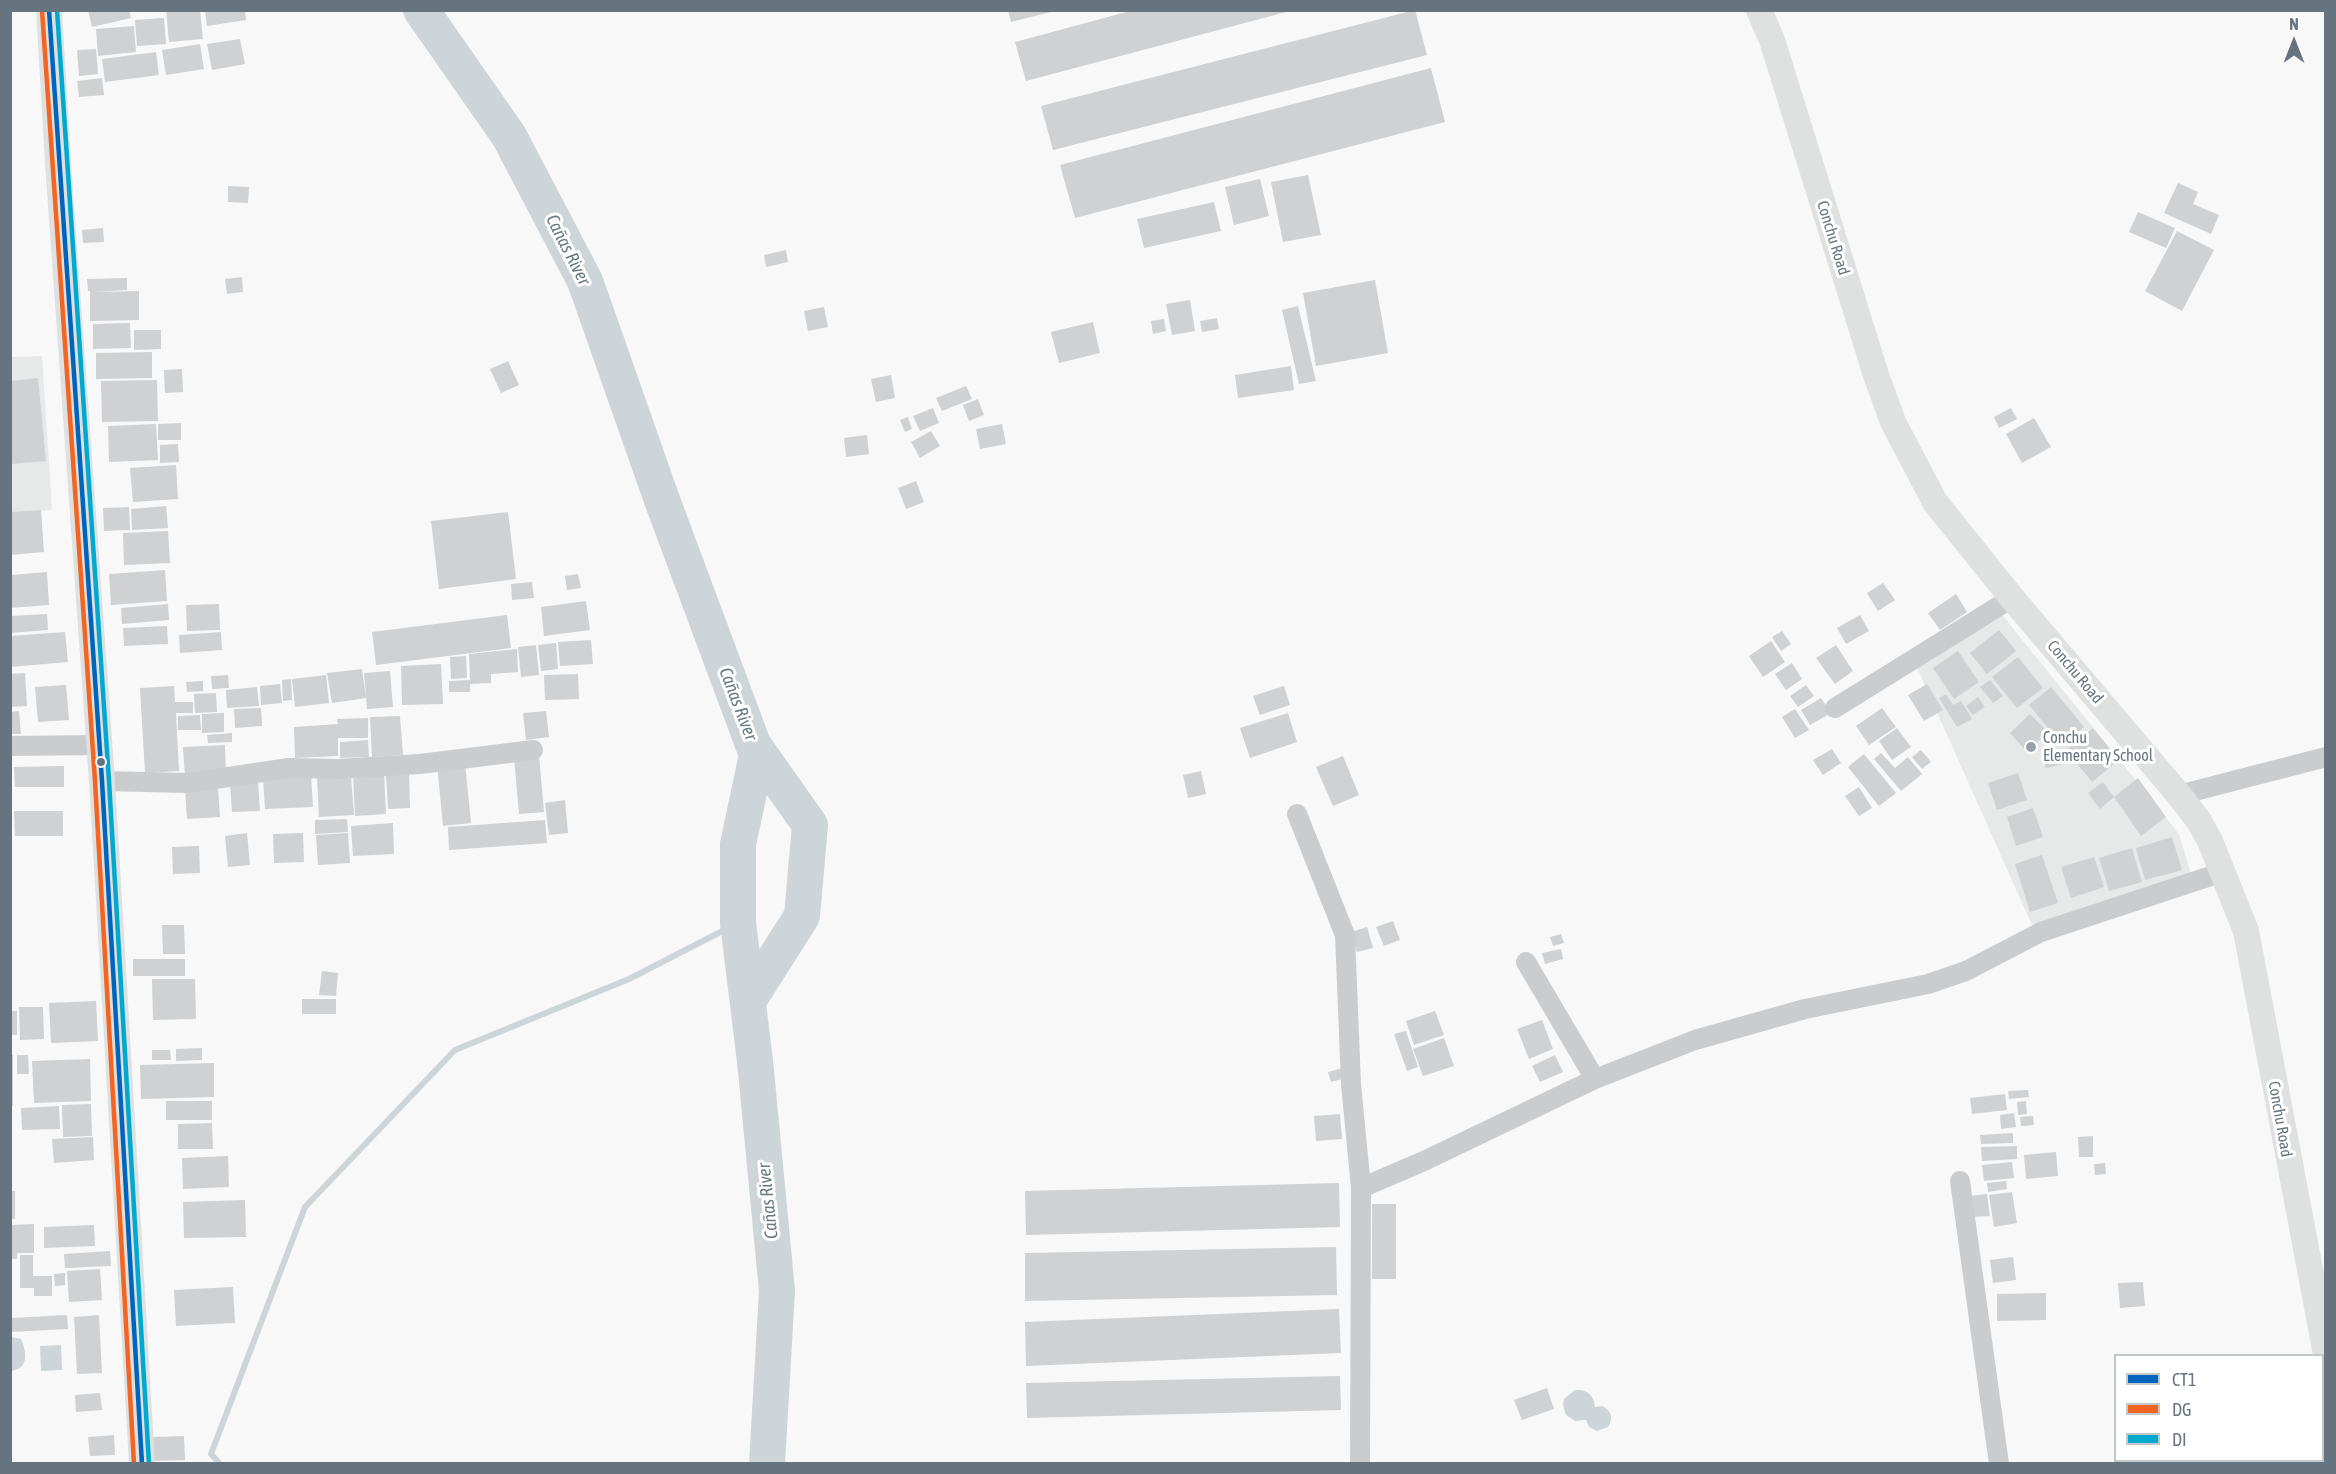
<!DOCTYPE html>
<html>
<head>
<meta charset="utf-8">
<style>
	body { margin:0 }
	#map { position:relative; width:2336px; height:1474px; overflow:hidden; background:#f8f8f8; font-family:"Asap Condensed",sans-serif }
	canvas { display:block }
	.frame { position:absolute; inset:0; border:12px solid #667480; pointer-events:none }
	.legend { position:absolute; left:2114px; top:1354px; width:210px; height:108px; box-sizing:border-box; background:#fff; border:2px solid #c2c7cc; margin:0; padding:8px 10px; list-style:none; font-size:18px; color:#667480 }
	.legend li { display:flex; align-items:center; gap:12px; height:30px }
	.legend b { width:30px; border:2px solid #c2c7cc }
	.north { position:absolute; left:2264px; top:12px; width:60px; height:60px; -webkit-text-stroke:4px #fff; paint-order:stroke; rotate:0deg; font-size:16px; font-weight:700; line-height:24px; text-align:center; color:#667480 }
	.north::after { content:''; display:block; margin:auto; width:21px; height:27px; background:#667480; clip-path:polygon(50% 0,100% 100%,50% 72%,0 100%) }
</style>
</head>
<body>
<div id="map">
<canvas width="2336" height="1474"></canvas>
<div class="frame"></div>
<ul class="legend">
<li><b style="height:8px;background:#0065bd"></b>CT1</li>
<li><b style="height:8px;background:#f26522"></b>DG</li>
<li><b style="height:8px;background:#00a9ce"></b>DI</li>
</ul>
<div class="north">N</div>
</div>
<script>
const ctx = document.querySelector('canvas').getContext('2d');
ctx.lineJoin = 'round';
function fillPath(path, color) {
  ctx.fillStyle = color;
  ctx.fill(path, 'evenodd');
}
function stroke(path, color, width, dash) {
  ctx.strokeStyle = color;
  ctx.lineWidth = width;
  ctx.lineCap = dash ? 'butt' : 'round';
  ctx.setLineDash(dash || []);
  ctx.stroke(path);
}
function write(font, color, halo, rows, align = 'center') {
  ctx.font = font + ' "Asap Condensed",sans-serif';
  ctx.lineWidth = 6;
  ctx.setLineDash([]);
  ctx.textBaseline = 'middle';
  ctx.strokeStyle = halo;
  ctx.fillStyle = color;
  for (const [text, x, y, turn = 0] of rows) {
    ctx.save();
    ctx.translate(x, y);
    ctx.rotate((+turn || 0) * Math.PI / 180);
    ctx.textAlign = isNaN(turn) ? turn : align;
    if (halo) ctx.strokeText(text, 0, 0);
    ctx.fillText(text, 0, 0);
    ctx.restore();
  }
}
const built = new Path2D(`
	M 42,356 L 52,510 L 11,512 L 11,357 Z
	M 1999,611 L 2179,834 L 2191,874 L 2032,925 L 1914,661 Z`);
const water = new Path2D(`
	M 11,1337 L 21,1339 C 27,1352 29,1369 11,1371 Z
	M 61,1345 L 62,1370 L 41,1371 L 40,1346 Z
	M 1575,1390 C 1587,1389 1594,1395 1595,1407 L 1602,1406 C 1611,1410 1614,1418 1608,1427 L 1597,1431 L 1589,1427 L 1586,1420 L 1575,1421 L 1566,1415 L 1563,1405 L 1564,1399 Z`);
const stream = new Path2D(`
	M 220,1464 L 211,1454 L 305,1207 L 455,1050 L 629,979 L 738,923`);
const river = new Path2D(`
	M 421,10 L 509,136 L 585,281 L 662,500 L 757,755 L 738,844 L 738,923 L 755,1061 L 777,1291 L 767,1464
	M 748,1001 L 802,916 L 810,825 L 755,747`);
const building = new Path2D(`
	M 88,10 L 129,10 L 131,18 L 92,27 Z
	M 166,10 L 200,10 L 203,39 L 169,42 Z
	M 205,10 L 245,10 L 246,20 L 207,26 Z
	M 1008,10 L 1055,10 L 1055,11 L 1011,22 Z
	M 1134,10 L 1290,10 L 1290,11 L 1026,81 L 1015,42 Z
	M 1415,10 L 1427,55 L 1053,150 L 1041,106 Z
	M 164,18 L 166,44 L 137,46 L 135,20 Z
	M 134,26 L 136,52 L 98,56 L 96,29 Z
	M 240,39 L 245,64 L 212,70 L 207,44 Z
	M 200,44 L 204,69 L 166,75 L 162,50 Z
	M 96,49 L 98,74 L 79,76 L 77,50 Z
	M 156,52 L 159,75 L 105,82 L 102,59 Z
	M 1431,68 L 1445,122 L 1075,218 L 1060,165 Z
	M 102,78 L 104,95 L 79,97 L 77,81 Z
	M 1308,175 L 1321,235 L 1283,242 L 1271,182 Z
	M 1260,179 L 1269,216 L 1234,225 L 1225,187 Z
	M 2178,183 L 2198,192 L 2193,204 L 2219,215 L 2211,234 L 2164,213 Z
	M 228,186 L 249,187 L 248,203 L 228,202 Z
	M 1214,202 L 1221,231 L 1144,248 L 1137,219 Z
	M 2138,212 L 2175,228 L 2166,248 L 2129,232 Z
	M 103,228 L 104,242 L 83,243 L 82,230 Z
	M 2177,231 L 2214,250 L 2182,311 L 2145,291 Z
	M 786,250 L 788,262 L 766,267 L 764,255 Z
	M 242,277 L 243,292 L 227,294 L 225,279 Z
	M 127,278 L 127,290 L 95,292 L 139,291 L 139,320 L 90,321 L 90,291 L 88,291 L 87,279 Z
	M 1375,280 L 1388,353 L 1316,366 L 1303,293 Z
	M 1190,300 L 1195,331 L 1172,335 L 1166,304 Z
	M 1298,306 L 1316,381 L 1299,384 L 1282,310 Z
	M 824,307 L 828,327 L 808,331 L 804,311 Z
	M 1217,318 L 1219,329 L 1202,332 L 1200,321 Z
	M 1164,319 L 1166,331 L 1153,334 L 1151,321 Z
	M 1093,322 L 1100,353 L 1059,363 L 1051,332 Z
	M 130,323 L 131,348 L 93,349 L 93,324 Z
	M 134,330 L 161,330 L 161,349 L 134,350 Z
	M 152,352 L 152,378 L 96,379 L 96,353 Z
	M 508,361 L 519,385 L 501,393 L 490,369 Z
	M 1291,366 L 1294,390 L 1238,398 L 1235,375 Z
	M 182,369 L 183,392 L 165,393 L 164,370 Z
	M 891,375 L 895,398 L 876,402 L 871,379 Z
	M 38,378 L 46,461 L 11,464 L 10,381 Z
	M 157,380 L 158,421 L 102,422 L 101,381 Z
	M 966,386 L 972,399 L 942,411 L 936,398 Z
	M 978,399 L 984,415 L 969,421 L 963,405 Z
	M 933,408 L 939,423 L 920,431 L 913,416 Z
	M 2011,408 L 2017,419 L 1999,428 L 1994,417 Z
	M 908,417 L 912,429 L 905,432 L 900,420 Z
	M 2034,418 L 2051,447 L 2022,463 L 2006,434 Z
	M 181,423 L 181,440 L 158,440 L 158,424 Z
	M 156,424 L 158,460 L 109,462 L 108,426 Z
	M 1002,424 L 1006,444 L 980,449 L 976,429 Z
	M 931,431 L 940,446 L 920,458 L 911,442 Z
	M 867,435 L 869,454 L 846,457 L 844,438 Z
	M 178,444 L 179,462 L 160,463 L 160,445 Z
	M 176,465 L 178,499 L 133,502 L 130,468 Z
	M 916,481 L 924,502 L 906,509 L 898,488 Z
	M 166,506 L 168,528 L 132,530 L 131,509 Z
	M 129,507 L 130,530 L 104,531 L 103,508 Z
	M 41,510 L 44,552 L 10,555 L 10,512 Z
	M 508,512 L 516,579 L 439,589 L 431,521 Z
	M 168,531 L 170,563 L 124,565 L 123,533 Z
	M 165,570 L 167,601 L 111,605 L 109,574 Z
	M 47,572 L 49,605 L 10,608 L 10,575 Z
	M 578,574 L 581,588 L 567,590 L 565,576 Z
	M 532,582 L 534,598 L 512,600 L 511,584 Z
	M 1883,583 L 1895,600 L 1878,611 L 1867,593 Z
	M 1956,594 L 1967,612 L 1940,630 L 1928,613 Z
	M 586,601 L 590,630 L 544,636 L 541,607 Z
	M 168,604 L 169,620 L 122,624 L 121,608 Z
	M 219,604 L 220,630 L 187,631 L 186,605 Z
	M 47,614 L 48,630 L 10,633 L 10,616 Z
	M 507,615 L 511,648 L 376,665 L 372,632 Z
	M 1860,615 L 1869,631 L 1846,644 L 1837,628 Z
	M 167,626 L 168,644 L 124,646 L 123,628 Z
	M 1999,630 L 2016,651 L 1987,674 L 1970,653 Z
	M 1782,631 L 1791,644 L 1781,651 L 1772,637 Z
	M 65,632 L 68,662 L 10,667 L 10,636 Z
	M 221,632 L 222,650 L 180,653 L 179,635 Z
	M 591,640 L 593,664 L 560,666 L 558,642 Z
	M 1771,641 L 1785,662 L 1763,677 L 1749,656 Z
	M 556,643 L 558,669 L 541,671 L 538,645 Z
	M 536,645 L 539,675 L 521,677 L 518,647 Z
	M 1836,645 L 1853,671 L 1835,684 L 1816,658 Z
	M 517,649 L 518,672 L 491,674 L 491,683 L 470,684 L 470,692 L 449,692 L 449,681 L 470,680 L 469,654 Z
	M 1958,651 L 1979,682 L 1954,699 L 1933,668 Z
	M 466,656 L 467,678 L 451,679 L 450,657 Z
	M 2018,657 L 2043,688 L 2017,708 L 1992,677 Z
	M 1792,663 L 1802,679 L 1786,690 L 1775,674 Z
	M 441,664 L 443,704 L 402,705 L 401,666 Z
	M 362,669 L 366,698 L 332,703 L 327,673 Z
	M 390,671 L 393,707 L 367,709 L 364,673 Z
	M 25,673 L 27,706 L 10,707 L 10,674 Z
	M 578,674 L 579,699 L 545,700 L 544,675 Z
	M 228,675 L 229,688 L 212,689 L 211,676 Z
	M 326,675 L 329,703 L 295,707 L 292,679 Z
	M 291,679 L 292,700 L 283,701 L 282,680 Z
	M 1990,680 L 2003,696 L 1993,703 L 1980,687 Z
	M 203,681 L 203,691 L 187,692 L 186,682 Z
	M 280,684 L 282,703 L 261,705 L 260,686 Z
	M 1927,684 L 1943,710 L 1924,721 L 1908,695 Z
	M 66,685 L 69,720 L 38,722 L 35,687 Z
	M 1806,685 L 1814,696 L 1798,707 L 1790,696 Z
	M 174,686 L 175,702 L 193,702 L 193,713 L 176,713 L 179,771 L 145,773 L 140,688 Z
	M 1284,686 L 1290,705 L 1260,715 L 1253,696 Z
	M 257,687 L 259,706 L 227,708 L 226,690 Z
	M 2051,687 L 2084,727 L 2062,745 L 2029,705 Z
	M 216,693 L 217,712 L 195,713 L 194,694 Z
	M 1946,694 L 1953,705 L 1961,701 L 1972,719 L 1957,727 L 1939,698 Z
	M 1978,697 L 1985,707 L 1973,715 L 1966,706 Z
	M 1821,698 L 1831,713 L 1810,725 L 1801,710 Z
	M 261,708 L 262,726 L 235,728 L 234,709 Z
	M 1882,708 L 1896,727 L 1869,745 L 1856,726 Z
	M 1795,709 L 1809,730 L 1795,738 L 1782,717 Z
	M 19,711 L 21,734 L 10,734 L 10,712 Z
	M 546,711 L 549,737 L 526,740 L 523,713 Z
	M 224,713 L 224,732 L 202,733 L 202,714 Z
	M 1288,713 L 1297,742 L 1250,758 L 1240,728 Z
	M 2030,714 L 2048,732 L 2027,752 L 2010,733 Z
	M 200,715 L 201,730 L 178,730 L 178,716 Z
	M 400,716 L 403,755 L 372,757 L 370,717 Z
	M 368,718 L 368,738 L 338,738 L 338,756 L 295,758 L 294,727 L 338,724 L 337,719 Z
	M 1897,728 L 1911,747 L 1892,760 L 1879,741 Z
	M 2093,728 L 2119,760 L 2092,782 L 2066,750 Z
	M 232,733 L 232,742 L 208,743 L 207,735 Z
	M 368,740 L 369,757 L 340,758 L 340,742 Z
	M 225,745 L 226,776 L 185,778 L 183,747 Z
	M 1832,749 L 1841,763 L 1823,775 L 1813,760 Z
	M 1921,750 L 1931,762 L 1922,769 L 1912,757 Z
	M 2059,750 L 2063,764 L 2046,768 L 2042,755 Z
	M 1881,753 L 1895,768 L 1908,757 L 1922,774 L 1901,791 L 1874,759 Z
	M 1864,754 L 1896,793 L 1879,806 L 1848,767 Z
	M 539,755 L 544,812 L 519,814 L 514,757 Z
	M 1343,756 L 1359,795 L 1333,806 L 1316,767 Z
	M 465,763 L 471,823 L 443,826 L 437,765 Z
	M 64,766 L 64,787 L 15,787 L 14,767 Z
	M 1201,771 L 1206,794 L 1188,798 L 1183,775 Z
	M 384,772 L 386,814 L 355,816 L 353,774 Z
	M 409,773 L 410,808 L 388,809 L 386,774 Z
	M 2018,773 L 2027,800 L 1997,810 L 1988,783 Z
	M 311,775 L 313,807 L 265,809 L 263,778 Z
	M 351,776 L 354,815 L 319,817 L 317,778 Z
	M 2138,778 L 2166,817 L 2141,836 L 2114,797 L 2100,809 L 2088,793 L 2103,782 L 2114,797 Z
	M 258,782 L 260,811 L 232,812 L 230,784 Z
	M 218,787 L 220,817 L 187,819 L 185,790 Z
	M 1859,787 L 1872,808 L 1859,816 L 1845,796 Z
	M 565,800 L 568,833 L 549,835 L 545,803 Z
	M 2033,808 L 2043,837 L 2016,846 L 2007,817 Z
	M 14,811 L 63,811 L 63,836 L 15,836 Z
	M 347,819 L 348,832 L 315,834 L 315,820 Z
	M 545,820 L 547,843 L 449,850 L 448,827 Z
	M 393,823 L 394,854 L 353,856 L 351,826 Z
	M 247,833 L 250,865 L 228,867 L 225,836 Z
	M 303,833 L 304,862 L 274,863 L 273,834 Z
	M 348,833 L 350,863 L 318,865 L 316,835 Z
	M 2172,837 L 2182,870 L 2145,880 L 2136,848 Z
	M 199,846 L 200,873 L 173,874 L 172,847 Z
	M 2132,848 L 2142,882 L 2109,891 L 2099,858 Z
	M 2042,855 L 2058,903 L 2030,912 L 2015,864 Z
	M 2094,857 L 2104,887 L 2071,898 L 2061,867 Z
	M 1393,921 L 1400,940 L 1384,946 L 1376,927 Z
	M 162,925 L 184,925 L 185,954 L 163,954 Z
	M 1367,927 L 1373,948 L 1357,952 L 1351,932 Z
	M 1561,934 L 1564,943 L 1553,946 L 1550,937 Z
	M 1561,949 L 1563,959 L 1545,964 L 1542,953 Z
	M 133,959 L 185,959 L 185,976 L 133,976 Z
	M 322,971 L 338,973 L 336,996 L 319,995 Z
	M 152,979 L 195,979 L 196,1019 L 153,1020 Z
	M 302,999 L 336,999 L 336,1014 L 302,1014 Z
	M 96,1001 L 98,1041 L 51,1043 L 49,1003 Z
	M 19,1007 L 43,1007 L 44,1039 L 20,1040 Z
	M 10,1011 L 17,1011 L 17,1035 L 10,1035 Z
	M 1435,1011 L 1444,1035 L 1414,1045 L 1406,1021 Z
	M 1542,1020 L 1553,1049 L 1529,1059 L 1517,1029 Z
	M 1406,1031 L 1418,1067 L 1407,1071 L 1394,1034 Z
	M 1444,1038 L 1454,1066 L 1423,1076 L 1413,1049 Z
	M 202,1048 L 202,1060 L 176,1061 L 176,1049 Z
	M 152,1050 L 170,1050 L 171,1060 L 152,1060 Z
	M 10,1055 L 13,1055 L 13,1106 L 10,1106 Z
	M 17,1055 L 28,1055 L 29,1074 L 17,1074 Z
	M 1555,1055 L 1563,1072 L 1540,1082 L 1532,1066 Z
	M 90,1059 L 91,1101 L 34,1103 L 32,1061 Z
	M 214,1063 L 214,1097 L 141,1099 L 140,1065 Z
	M 1343,1068 L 1346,1078 L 1331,1082 L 1328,1072 Z
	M 2028,1090 L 2029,1097 L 2009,1099 L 2008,1091 Z
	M 2005,1094 L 2007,1110 L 1972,1114 L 1970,1098 Z
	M 166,1101 L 212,1101 L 212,1120 L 166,1120 Z
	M 2026,1101 L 2027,1114 L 2018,1115 L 2017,1102 Z
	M 91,1104 L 92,1136 L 63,1137 L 62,1105 Z
	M 59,1106 L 60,1129 L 22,1130 L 21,1108 Z
	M 2014,1113 L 2016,1127 L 2001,1129 L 2000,1115 Z
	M 1340,1114 L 1342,1139 L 1316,1141 L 1314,1116 Z
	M 2033,1116 L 2034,1125 L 2021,1126 L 2020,1117 Z
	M 212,1123 L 213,1149 L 178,1149 L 178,1124 Z
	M 2013,1133 L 2013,1143 L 1981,1144 L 1980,1135 Z
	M 2093,1136 L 2093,1157 L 2079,1157 L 2078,1137 Z
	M 93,1137 L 94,1160 L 54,1163 L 52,1139 Z
	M 2017,1146 L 2017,1159 L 1982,1161 L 1981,1147 Z
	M 2056,1152 L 2058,1176 L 2026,1179 L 2024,1155 Z
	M 228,1156 L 229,1187 L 183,1189 L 182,1158 Z
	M 2012,1162 L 2014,1178 L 1984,1181 L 1982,1165 Z
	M 2105,1163 L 2106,1174 L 2095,1175 L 2094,1164 Z
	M 2006,1181 L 2007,1189 L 1988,1192 L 1987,1183 Z
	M 1339,1183 L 1340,1227 L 1026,1235 L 1025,1191 Z
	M 10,1191 L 15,1191 L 15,1219 L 10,1219 Z
	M 2012,1192 L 2017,1223 L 1994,1227 L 1989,1195 Z
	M 1987,1194 L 1990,1216 L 1972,1217 L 1970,1196 Z
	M 245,1200 L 246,1237 L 184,1238 L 183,1202 Z
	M 1372,1204 L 1396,1204 L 1396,1279 L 1372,1279 Z
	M 34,1224 L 34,1253 L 17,1253 L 17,1259 L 10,1259 L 10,1225 Z
	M 94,1225 L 95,1246 L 44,1248 L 44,1227 Z
	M 1336,1247 L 1337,1295 L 1025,1301 L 1025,1253 Z
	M 110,1251 L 111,1266 L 65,1268 L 64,1254 Z
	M 20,1255 L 33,1255 L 33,1276 L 52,1276 L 52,1296 L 34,1296 L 34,1288 L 20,1288 Z
	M 2013,1257 L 2016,1280 L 1993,1283 L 1990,1260 Z
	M 100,1269 L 102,1300 L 69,1302 L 67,1271 Z
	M 65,1273 L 65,1285 L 55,1286 L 54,1274 Z
	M 2143,1282 L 2145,1306 L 2120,1308 L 2118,1283 Z
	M 233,1287 L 235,1323 L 176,1326 L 174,1290 Z
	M 2046,1293 L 2046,1320 L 1997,1321 L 1997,1294 Z
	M 1339,1309 L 1341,1353 L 1026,1366 L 1025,1322 Z
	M 67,1315 L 68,1329 L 10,1332 L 10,1318 Z
	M 99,1315 L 102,1373 L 77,1374 L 74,1317 Z
	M 1340,1376 L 1341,1410 L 1027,1418 L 1026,1383 Z
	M 1547,1388 L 1554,1409 L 1522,1420 L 1514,1400 Z
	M 100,1393 L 102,1410 L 76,1412 L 75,1395 Z
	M 114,1435 L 115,1455 L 90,1456 L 88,1437 Z
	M 184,1436 L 185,1460 L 153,1461 L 152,1437 Z
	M 2179,1460 L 2219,1460 L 2220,1464 L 2180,1464 Z`);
const minor = new Path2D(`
	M 1835,708 L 2012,598
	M 10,746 L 99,745
	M 102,781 L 188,783 L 289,768 L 338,769 L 420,764 L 533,750
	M 2179,795 L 2326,757
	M 1297,814 L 1345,935 L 1351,1084 L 1361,1188
	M 1526,962 L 1595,1079
	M 1960,1181 L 1999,1464
	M 1360,1464 L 1361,1188 L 1424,1161 L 1595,1079 L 1695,1040 L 1805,1009 L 1928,984 L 1966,971 L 2041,932 L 2223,872`);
const major = new Path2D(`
	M 49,10 L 58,163 L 102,781 L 142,1464
	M 1759,10 L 1772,40 L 1876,375 L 1893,422 L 1935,502 L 2012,598 L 2179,795 L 2199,821 L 2210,841 L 2246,931 L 2326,1354`);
const bus1 = new Path2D(`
	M 49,10 L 102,781 L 142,1464`);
const bus2 = new Path2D(`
	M 42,10 L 95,781 L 134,1464`);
const bus3 = new Path2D(`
	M 57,10 L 109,781 L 149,1464`);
const markers = [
	[2031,747,6,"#99a2aa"],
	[101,762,5,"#667480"]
];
const streetNames = [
	["Conchu Road",1833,238,73],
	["Conchu Road",2075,672,50],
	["Conchu Road",2280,1119,80]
];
const poiNames = [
	["Conchu",2043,738],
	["Elementary School",2043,756]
];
const waterNames = [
	["Cañas River",568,250,63],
	["Cañas River",738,704,69],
	["Cañas River",768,1201,-96]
];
fillPath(built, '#e7e8e8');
fillPath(water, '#ced5d8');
stroke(stream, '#ced5d8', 6);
stroke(river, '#ced5d8', 36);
fillPath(building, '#cfd1d2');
stroke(minor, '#cbcccd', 20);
stroke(major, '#dfe0e0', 26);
stroke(bus1, '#0065bd', 4.5);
stroke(bus2, '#f26522', 4.5);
stroke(bus3, '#00a9ce', 4.5);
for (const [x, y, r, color] of markers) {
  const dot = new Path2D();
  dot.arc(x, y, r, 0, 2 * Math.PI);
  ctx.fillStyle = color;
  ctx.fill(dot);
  stroke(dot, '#fff', 2);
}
write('16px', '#667480', '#fff', streetNames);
write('16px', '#667480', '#fff', poiNames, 'left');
write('italic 18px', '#667a81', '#fff', waterNames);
</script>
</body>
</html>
